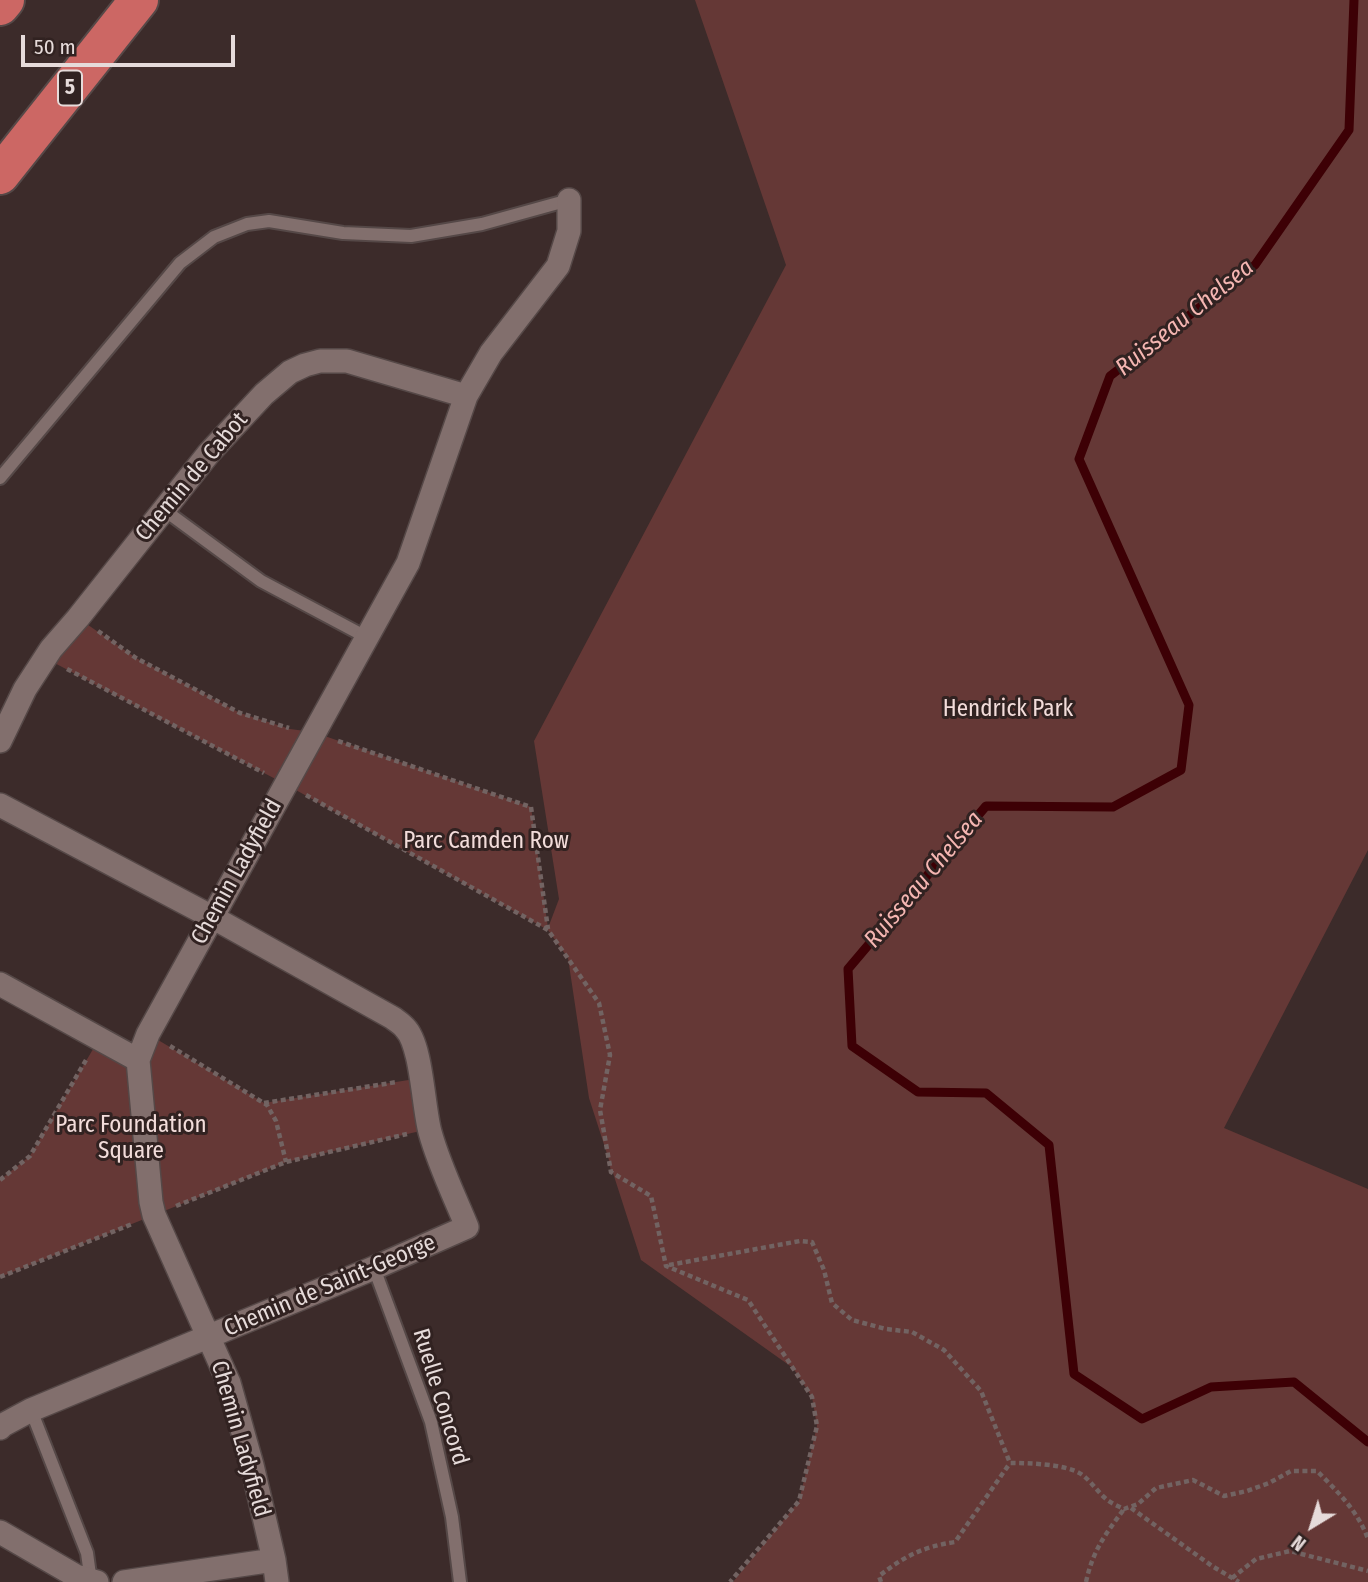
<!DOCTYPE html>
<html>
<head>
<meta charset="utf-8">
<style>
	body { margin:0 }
	#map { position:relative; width:1368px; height:1582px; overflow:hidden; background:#3c2b2a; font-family:"Fira Sans Condensed",sans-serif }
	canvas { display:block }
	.north { position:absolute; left:1277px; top:1491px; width:70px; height:70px; -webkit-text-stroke:5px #312221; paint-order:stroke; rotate:218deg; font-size:19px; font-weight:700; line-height:28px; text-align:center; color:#e6dbda }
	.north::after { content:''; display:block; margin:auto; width:24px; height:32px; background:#e6dbda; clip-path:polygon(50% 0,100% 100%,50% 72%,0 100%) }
	.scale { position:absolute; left:21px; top:35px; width:214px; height:32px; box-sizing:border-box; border:4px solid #e6dbda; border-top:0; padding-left:9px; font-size:21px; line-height:24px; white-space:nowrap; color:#e6dbda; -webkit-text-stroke:5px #312221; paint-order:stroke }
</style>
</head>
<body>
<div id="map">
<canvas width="1368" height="1582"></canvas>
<div class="north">N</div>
<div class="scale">50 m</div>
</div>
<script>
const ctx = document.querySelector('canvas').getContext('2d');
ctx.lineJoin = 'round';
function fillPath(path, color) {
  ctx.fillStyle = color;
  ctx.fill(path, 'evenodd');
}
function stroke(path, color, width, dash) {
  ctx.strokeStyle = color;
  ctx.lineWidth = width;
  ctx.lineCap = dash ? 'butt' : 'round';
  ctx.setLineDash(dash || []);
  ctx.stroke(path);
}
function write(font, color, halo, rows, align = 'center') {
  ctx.font = font + ' "Fira Sans Condensed",sans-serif';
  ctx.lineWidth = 6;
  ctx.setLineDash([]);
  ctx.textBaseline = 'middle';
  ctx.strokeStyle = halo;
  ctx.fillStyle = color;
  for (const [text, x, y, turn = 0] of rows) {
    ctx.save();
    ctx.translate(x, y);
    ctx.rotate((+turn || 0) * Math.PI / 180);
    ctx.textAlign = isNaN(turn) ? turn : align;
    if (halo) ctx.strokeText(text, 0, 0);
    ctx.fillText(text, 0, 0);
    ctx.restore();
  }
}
const green = new Path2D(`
	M 695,0 L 1368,0 L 1368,850 L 1224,1128 L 1368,1189 L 1368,1582 L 733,1582 L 799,1501 L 817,1426 L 812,1397 L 793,1368 L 641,1260 L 613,1173 L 611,1172 L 609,1160 L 589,1098 L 568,958 L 548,930 L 285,784 L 45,658 L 78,618 L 136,658 L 240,713 L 290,729 L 313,732 L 531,807 L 548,928 L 559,899 L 534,741 L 786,265 Z
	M 148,1034 L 264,1103 L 421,1078 L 429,1129 L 286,1162 L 0,1277 L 0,1180 L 30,1156 L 99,1039 L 138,1060 Z`);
const stream = new Path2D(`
	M 1354,0 L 1349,130 L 1255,265 L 1110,376 L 1079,459 L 1189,705 L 1181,770 L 1113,807 L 986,806 L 848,969 L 852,1046 L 918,1092 L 986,1093 L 1049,1145 L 1074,1374 L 1142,1419 L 1211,1387 L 1294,1382 L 1368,1442`);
const path = new Path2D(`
	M 98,631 L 136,658 L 240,713 L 289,728
	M 67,669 L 264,773
	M 338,741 L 531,807 L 548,929
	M 306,795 L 548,930 L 599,1003 L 610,1055 L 600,1110 L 611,1172 L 651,1196 L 666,1266 L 748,1300 L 812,1397 L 817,1426 L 799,1501 L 730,1582
	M 170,1046 L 267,1105 L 276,1121 L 286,1162
	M 264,1103 L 397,1082
	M 0,1180 L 30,1156 L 86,1060
	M 176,1206 L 286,1162 L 407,1134
	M 669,1265 L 800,1241 L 812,1242 L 824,1270 L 832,1303 L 852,1320 L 886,1329 L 912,1332 L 944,1350 L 981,1391 L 1010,1463 C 1029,1463 1066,1464 1081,1474 C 1091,1481 1096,1490 1105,1498 C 1110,1503 1118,1506 1124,1509 L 1138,1504 L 1156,1488 L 1193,1480 L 1224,1496 L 1247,1491 L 1269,1483 L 1291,1471 L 1317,1471 C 1337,1491 1358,1511 1368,1539
	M 0,1277 L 132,1224
	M 1131,1508 L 1212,1566 L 1239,1582
	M 1232,1578 L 1256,1559 L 1290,1551 L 1368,1571
	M 881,1582 L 879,1576 C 905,1556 922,1547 955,1542 L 1010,1463
	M 1086,1582 C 1093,1550 1105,1535 1124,1509`);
const lane = new Path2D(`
	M 0,478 L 180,263 L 214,237 L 247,224 L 269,221 L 343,233 L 411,236 L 482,224 L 569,200
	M 163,509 L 261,581 L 368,638
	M 374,1268 L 431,1422 L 452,1517 L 460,1582
	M 31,1410 L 87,1553 L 91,1582`);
const street = new Path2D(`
	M 0,741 L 25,689 L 51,649 L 78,618 L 209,453 L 264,394 L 290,372 L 305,365 L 320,361 L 347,361 L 466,396
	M 0,805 L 212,917 L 393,1018 C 397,1021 402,1024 405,1028 C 422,1045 423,1107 430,1132 C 439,1165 454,1195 467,1227 L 374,1268 L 31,1410 L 3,1425 L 0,1428
	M 0,984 L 138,1060
	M 0,1532 L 76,1576 L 97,1582
	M 124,1582 L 274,1560
	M 277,1582 L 274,1560 L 252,1465 L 229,1383 L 154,1215 L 151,1202 L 138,1060 L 148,1034 L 408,563 L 466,396 L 491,353 L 558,266 L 569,231 L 569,200`);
const highway = new Path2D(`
	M 0,6 L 5,0
	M 0,175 L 139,0`);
const shields = [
	[70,88,24]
];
const shieldNames = [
	["5",70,88]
];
const streetNames = [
	["Chemin de Cabot",192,477,-50],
	["Chemin Ladyfield",237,872,-61],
	["Chemin de Saint-George",330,1286,-23],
	["Ruelle Concord",440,1397,73],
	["Chemin Ladyfield",240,1439,74]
];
const parkNames = [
	["Hendrick Park",1008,710],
	["Parc Camden Row",486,842],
	["Parc Foundation",131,1126],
	["Square",131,1152]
];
const waterNames = [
	["Ruisseau Chelsea",1185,318,-39],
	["Ruisseau Chelsea",924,880,-50]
];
fillPath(green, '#653836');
stroke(stream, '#3d0005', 9);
stroke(lane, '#554847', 16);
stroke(street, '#554847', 26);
stroke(highway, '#554847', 42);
stroke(path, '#726362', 4.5, [5, 3.5]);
stroke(lane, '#826f6d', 12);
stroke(street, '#826f6d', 23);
stroke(highway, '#cc6764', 38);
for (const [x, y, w] of shields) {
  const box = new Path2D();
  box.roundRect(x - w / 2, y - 17.5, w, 35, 5);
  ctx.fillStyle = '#312221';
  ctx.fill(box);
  stroke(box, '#e6dbda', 2);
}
write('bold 21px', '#e6dbda', null, shieldNames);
write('23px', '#e6dbda', '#312221', streetNames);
write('23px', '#f2dcda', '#312221', parkNames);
write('italic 24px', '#f5b6b2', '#312221', waterNames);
</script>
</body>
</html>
